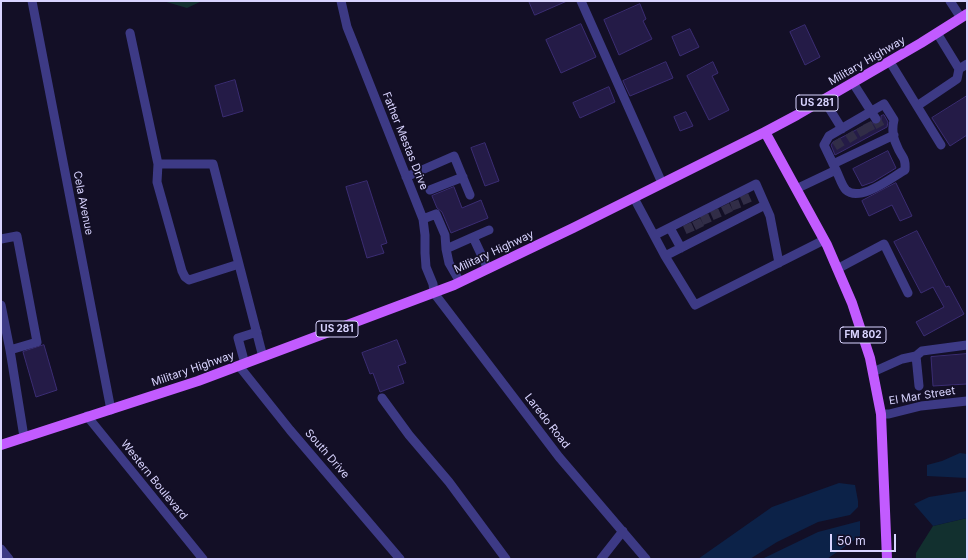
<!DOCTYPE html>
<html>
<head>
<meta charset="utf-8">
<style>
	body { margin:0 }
	#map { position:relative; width:968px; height:560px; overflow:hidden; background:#130f26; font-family:Inter,sans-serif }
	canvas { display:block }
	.frame { position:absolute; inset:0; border:2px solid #d9d4ff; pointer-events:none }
	.scale { position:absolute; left:830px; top:534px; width:66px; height:18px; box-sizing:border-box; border:2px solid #d9d4ff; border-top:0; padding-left:5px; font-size:12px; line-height:14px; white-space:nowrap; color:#d9d4ff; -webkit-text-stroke:3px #130f26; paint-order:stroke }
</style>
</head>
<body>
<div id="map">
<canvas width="968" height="560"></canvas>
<div class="frame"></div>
<div class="scale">50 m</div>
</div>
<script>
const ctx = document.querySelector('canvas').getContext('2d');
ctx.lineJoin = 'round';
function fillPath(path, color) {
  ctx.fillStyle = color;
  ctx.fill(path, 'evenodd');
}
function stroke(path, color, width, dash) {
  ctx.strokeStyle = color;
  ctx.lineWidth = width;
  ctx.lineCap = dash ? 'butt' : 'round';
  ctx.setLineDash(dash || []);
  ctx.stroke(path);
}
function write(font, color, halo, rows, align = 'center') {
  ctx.font = font + ' Inter,sans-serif';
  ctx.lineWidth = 3.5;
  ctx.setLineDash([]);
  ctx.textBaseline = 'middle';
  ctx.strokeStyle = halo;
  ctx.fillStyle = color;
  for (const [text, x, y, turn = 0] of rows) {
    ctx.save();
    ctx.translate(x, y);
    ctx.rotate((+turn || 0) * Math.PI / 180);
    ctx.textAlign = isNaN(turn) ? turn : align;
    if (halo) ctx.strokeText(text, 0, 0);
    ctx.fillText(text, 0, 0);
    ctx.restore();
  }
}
const green = new Path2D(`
	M 163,1 L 202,1 L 187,8 Z
	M 967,518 L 967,559 L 916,559 L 916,553 L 933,526 Z`);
const water = new Path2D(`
	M 960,453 L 967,454 L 967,478 L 927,476 L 927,465 L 942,461 Z
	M 839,483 L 855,485 L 858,501 L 858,507 L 850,515 L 818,522 L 777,542 L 750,559 L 698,559 L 772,507 Z
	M 967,491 L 967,518 L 933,526 L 914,504 L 929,497 Z
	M 860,521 L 860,536 L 827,559 L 762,559 L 818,532 Z`);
const building = new Path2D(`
	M 529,1 L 567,1 L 535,15 Z
	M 640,4 L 646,19 L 643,21 L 652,39 L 619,55 L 604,20 Z
	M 581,24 L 596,57 L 561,73 L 546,40 Z
	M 805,25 L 820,57 L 805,65 L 790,32 Z
	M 690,29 L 699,47 L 680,56 L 672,37 Z
	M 666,62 L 673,78 L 630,96 L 623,81 Z
	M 713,62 L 718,73 L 712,76 L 729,110 L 709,120 L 687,76 Z
	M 235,80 L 243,111 L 223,117 L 215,86 Z
	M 609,87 L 615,102 L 580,118 L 573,103 Z
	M 967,96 L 967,135 L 950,146 L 932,118 Z
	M 686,112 L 693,126 L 680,131 L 674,117 Z
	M 884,115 L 888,122 L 887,127 L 835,155 L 831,145 L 833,142 L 871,122 L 874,124 L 879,124 L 881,121 L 881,116 Z
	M 485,143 L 499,181 L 485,186 L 471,148 Z
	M 888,151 L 896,168 L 873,182 L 862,186 L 853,169 Z
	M 367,181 L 387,243 L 381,245 L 384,253 L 367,258 L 346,187 Z
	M 896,183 L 912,216 L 900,221 L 892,205 L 869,216 L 862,201 Z
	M 454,187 L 462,208 L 481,200 L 488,218 L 451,233 L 442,212 L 437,208 L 432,196 Z
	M 917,231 L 946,287 L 949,286 L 964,314 L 924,336 L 916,322 L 944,307 L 933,287 L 921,293 L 894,242 Z
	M 397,340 L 406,363 L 398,366 L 404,383 L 380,392 L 373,373 L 370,374 L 362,353 Z
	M 44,345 L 57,390 L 36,397 L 23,352 Z
	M 967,354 L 967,384 L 933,386 L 931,357 Z`);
const minorTunnel = new Path2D(`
	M 876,119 L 882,130
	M 867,123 L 873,135
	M 860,127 L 866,138
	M 849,133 L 856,144
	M 836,140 L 843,151
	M 744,195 L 748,204
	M 734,201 L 737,209
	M 725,205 L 729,213
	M 714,210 L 718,219
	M 704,215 L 708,224
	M 696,220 L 700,228
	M 687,224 L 691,233`);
const minor = new Path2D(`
	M 32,1 L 111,410
	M 341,1 L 347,27 L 353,42 L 423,219 L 425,235 L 425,253 L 426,267 L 433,284 L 434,293 L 559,457 L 646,559
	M 581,1 L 662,183
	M 950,1 L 961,18
	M 130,33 L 158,164
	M 937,33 L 959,69 L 967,64
	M 890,62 L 917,106 L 957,79 L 959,69
	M 853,83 L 876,119
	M 824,100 L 842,129
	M 917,106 L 941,145
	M 833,164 L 894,135
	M 406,177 L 454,156 L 470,195
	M 796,189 L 836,170 C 839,176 842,186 846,190 C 860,203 892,177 905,170 C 906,156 901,157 897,146 C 893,138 892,128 894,120 L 884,104 L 829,136 L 824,145 L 836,170
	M 430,190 L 463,177
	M 634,198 L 665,256 L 695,305 L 824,240
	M 423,219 L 436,214 L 445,235 L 446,249 L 473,237 L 488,269
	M 670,228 L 681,248
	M 655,235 L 756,184 L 770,216 L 779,263
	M 473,237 L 489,230
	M 1,239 L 17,236 L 37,342 L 10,350
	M 446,249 L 449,263 L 460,282
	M 665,256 L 765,205
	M 239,264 L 189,280 L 185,277 L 182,271 L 157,182 L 158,164 L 213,164 L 263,357
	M 837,269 L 884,244 L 908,293
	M 1,305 L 10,350 L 24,437
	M 916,356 L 919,386
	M 245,364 L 238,338 L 257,332
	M 239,366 L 290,430 L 400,559
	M 873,372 L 902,359 L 916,356 L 922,351 L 967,345
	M 382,398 L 409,435 L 449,482 L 506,559
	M 881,414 L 889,414 L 921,406 L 967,401
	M 87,416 L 203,559
	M 1,549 L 9,559
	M 601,559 L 623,531`);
const major = new Path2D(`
	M 765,132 L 827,245 L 852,303 L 870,358 L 881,414 L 887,559
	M 1,445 L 198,381 L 454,285 L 573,228 L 765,132 L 797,115 L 921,43 L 967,14`);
const shields = [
	[817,103,42],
	[337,329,42],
	[863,335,46]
];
const shieldNames = [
	["US 281",817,103],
	["US 281",337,329],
	["FM 802",863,335]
];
const streetNames = [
	["Military Highway",867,61,-30],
	["Father Mestas Drive",405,141,68],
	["Cela Avenue",83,203,79],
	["Military Highway",494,252,-25],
	["Military Highway",193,369,-19],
	["El Mar Street",922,396,-9],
	["Laredo Road",547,421,52],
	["South Drive",327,454,49],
	["Western Boulevard",154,480,51]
];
fillPath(green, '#12302f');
fillPath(water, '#0c2248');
fillPath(building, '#241b47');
stroke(building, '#3b2d73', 1);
stroke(minorTunnel, '#312d47', 9, [9, 4.5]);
stroke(minor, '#3d3a85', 9);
stroke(major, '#c25bff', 10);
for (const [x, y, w] of shields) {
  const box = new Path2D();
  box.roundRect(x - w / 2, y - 8, w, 16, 3);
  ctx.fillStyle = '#130f26';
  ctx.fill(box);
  stroke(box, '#d9d4ff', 1);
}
write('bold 10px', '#d9d4ff', null, shieldNames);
write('11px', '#d9d4ff', '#130f26', streetNames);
</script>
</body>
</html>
